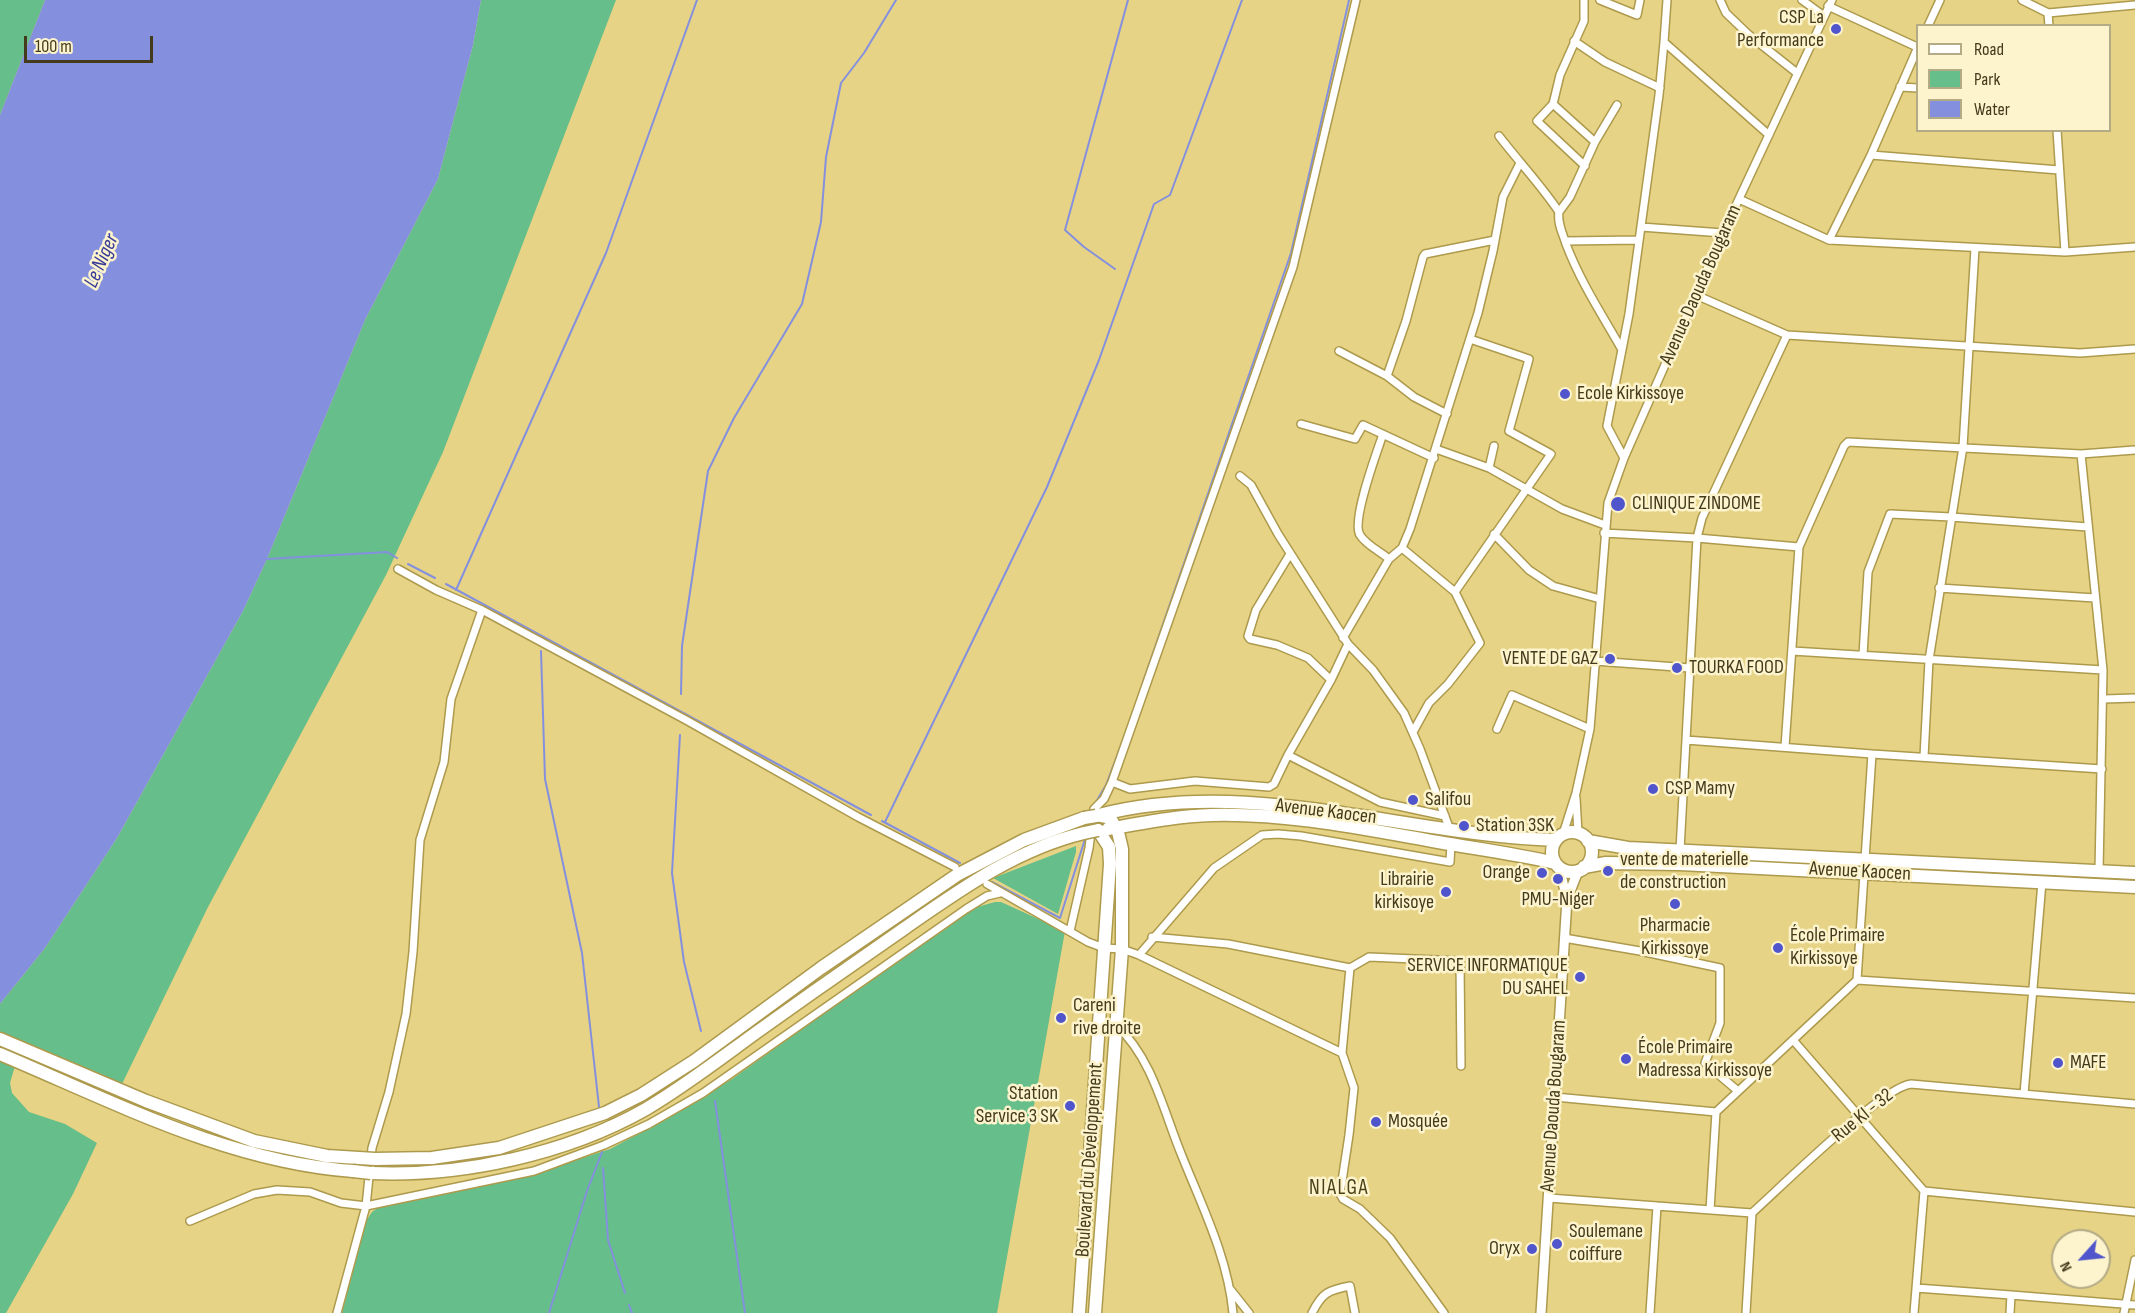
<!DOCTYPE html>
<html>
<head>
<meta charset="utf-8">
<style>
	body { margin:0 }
	#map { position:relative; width:2135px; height:1313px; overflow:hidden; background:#e6d385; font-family:"Sofia Sans Condensed",sans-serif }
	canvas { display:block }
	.legend { position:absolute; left:1916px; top:24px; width:195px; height:108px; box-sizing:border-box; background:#fdf4ce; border:2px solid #b3aa86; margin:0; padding:8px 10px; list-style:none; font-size:18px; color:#433b1b }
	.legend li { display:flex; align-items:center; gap:12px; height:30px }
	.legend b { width:30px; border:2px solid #b3aa86 }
	.north { position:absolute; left:2051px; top:1229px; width:60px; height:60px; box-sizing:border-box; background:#fdf4ce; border:2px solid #b3aa86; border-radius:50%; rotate:243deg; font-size:16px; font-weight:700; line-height:24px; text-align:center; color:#433b1b }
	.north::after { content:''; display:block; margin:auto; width:21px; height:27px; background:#5055cc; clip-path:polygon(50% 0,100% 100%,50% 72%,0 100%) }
	.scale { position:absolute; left:24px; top:36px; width:129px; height:27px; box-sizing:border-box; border:3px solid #433b1b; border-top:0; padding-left:8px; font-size:18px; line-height:21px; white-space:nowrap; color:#433b1b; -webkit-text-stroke:4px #fdf4ce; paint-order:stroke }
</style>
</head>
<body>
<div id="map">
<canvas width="2135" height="1313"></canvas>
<ul class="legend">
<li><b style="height:8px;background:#fff"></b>Road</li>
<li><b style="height:16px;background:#66be8a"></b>Park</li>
<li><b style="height:16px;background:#8490de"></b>Water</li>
</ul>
<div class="north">N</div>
<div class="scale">100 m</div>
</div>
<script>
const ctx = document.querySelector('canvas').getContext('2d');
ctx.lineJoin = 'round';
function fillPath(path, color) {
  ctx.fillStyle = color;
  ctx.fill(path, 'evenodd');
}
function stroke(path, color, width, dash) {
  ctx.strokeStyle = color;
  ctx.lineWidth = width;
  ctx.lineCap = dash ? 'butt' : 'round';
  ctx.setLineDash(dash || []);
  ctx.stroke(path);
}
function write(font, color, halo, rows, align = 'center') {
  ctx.font = font + ' "Sofia Sans Condensed",sans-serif';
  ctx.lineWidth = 5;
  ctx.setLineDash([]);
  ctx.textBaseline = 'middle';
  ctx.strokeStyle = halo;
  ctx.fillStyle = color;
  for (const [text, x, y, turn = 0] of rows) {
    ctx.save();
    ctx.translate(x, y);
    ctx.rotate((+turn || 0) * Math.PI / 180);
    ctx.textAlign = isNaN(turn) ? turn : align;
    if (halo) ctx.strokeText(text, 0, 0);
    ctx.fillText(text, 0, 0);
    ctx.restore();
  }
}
const green = new Path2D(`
	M 0,0 L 45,0 L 0,115 Z
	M 481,0 L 616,0 L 443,452 L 386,575 L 208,907 L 122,1084 L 0,1033 L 0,1004 L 45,948 L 117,838 L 243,611 L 267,559 L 365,320 L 438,179 L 473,45 Z
	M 1076,846 L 1076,852 L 1058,914 L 993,878 Z
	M 995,902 L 1001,902 L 1065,931 L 997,1313 L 342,1313 L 366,1221 L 372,1212 L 379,1207 L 421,1196 L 478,1187 L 537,1173 L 610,1149 L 672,1116 L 732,1079 L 949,924 L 977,907 Z
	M 0,1059 L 15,1066 L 10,1083 L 12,1093 L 29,1112 L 65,1124 L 97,1143 L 73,1194 L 6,1313 L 0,1313 Z`);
const water = new Path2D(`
	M 45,0 L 481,0 L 473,45 L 438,179 L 365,320 L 267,559 L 243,611 L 117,838 L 45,948 L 0,1004 L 0,115 Z`);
const stream = new Path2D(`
	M 1115,269 L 1084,247 L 1065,230 L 1128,0
	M 267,559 L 387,552 L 397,558
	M 408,564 L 435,578
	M 446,584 L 871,815
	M 456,590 L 606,253 L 697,0
	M 541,651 L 545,779 L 582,953 L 599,1107
	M 1142,685 L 1291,253 L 1349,0
	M 681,694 L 682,646 L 708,471 L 734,418 L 802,304 L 821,222 L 826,157 L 841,83 L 864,53 L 896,0
	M 680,735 L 672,873 L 684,962 L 701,1031
	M 1096,802 L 1106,785 L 1134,711
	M 882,821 L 960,863
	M 885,822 L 1047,487 L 1099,360 L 1154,204 L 1170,195 L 1242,0
	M 992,882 L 1060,918 L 1086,836
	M 715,1101 L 745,1313
	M 603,1168 L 608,1240 L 625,1293
	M 629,1305 L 632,1313
	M 549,1313 L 587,1191 L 602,1152`);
const street = new Path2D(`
	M 1584,0 L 1584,21 L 1560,75 L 1553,104 L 1537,121 L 1585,166
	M 1600,0 L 1637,15 L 1640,0
	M 1720,0 L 1726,13 L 1749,35 L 1797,73
	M 1802,0 L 1824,16
	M 2022,0 L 2048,13 L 2049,26
	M 1828,6 L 1917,47
	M 2048,13 L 2135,5
	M 1928,26 L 1940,0
	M 1574,41 L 1605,62 L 1660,88
	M 1664,42 L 1667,0
	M 1900,87 L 1918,88
	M 1553,104 L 1595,142
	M 2057,130 L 2065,252
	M 1499,136 C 1519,162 1541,185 1559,212 L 1570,197 L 1595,142 L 1617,105
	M 1871,155 L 2059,170
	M 1739,199 L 1829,240 L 2065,252 L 2135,247
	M 1559,212 C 1557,223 1563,234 1566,244 C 1581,283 1601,313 1621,348
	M 1641,227 L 1723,233
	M 1829,240 L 1871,155 L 1918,47
	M 1565,241 L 1639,240
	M 1696,295 L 1787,335 L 2080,353 L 2135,349
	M 1339,351 L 1387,376 L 1414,397 L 1447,414
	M 1387,376 L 1406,321 L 1423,257 L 1425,254 L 1495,240
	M 1301,424 L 1355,439 L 1363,425 L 1434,458
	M 1383,434 C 1377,452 1351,521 1360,535 C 1366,545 1381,552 1389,559
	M 1436,449 L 1489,468 L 1562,509 L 1605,525
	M 2081,454 L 2103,670 L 2099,871
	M 1624,458 L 1607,426 L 1629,314 L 1659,95 L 1664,42 L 1769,135
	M 1489,468 L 1494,446
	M 1240,476 L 1251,485 L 1278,534 L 1348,644 L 1373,670 L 1404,713 L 1420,749 L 1450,830
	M 1604,533 L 1697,538 L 1799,547
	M 1494,534 L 1529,570 L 1553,586 L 1600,599
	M 1402,548 L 1455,592 L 1551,454 L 1509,431 L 1529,359 L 1470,339
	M 1290,554 L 1256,610 L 1248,636 L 1250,639 L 1277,645 L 1308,658 L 1331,680
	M 398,569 L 436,590 L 482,610 L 686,720 L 858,817 L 955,867
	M 1939,588 L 2095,598
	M 1343,638 L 1389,559 L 1402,548 L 1410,529 L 1478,313 L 1493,251 L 1503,197 L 1520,163
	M 1348,644 L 1331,680 L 1288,755 L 1380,802 L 1445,816
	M 1792,651 L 2103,670
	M 1863,655 L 1868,572 L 1890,514 L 1951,517 L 2088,527
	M 1595,661 L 1690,668
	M 2104,699 L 2135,698
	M 1497,729 L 1512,695 L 1590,729
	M 1413,732 L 1429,703 L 1448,684 L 1480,643 L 1455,592
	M 1686,740 L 1872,754 L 1857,980 L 1716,1112 L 1710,1210
	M 1785,747 L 1799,547 L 1844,446 L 1848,442 L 2081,454 L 2135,450
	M 1872,754 L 2102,769
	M 1924,757 L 1929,660 L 1963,447 L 1975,248
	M 1112,782 L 1130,789 L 1195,781 L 1269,787 L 1274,784 L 1288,755
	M 1576,798 L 1578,833
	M 1563,834 L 1576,793 L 1590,729 L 1608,503 L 1624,458 L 1723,233 L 1832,0
	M 1680,850 L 1697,538 L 1702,518 L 1787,335
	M 987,884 L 1088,942 L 1104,948 L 1122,949 L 1139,955 L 1342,1053
	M 1070,931 L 1089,848 L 1094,809 L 1104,799 L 1112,782 L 1293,267 L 1356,0
	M 1152,937 L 1228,944 L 1350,968 L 1369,957 L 1460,961 L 1461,1066
	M 1564,938 L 1640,951 L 1720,968 L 1720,1023 L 1705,1063 L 1738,1091
	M 1139,955 L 1214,868 L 1262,835 L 1278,834 L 1301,836 L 1450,862 L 1451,844
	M 1350,968 L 1342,1053 L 1354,1088 L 1349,1135 L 1340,1194 L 1343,1199 L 1360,1209 L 1390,1238 L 1444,1313
	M 1857,980 L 2135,998
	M 1117,1026 C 1153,1059 1164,1113 1182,1156 C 1202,1206 1228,1258 1233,1313
	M 1793,1040 L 1924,1191 L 2135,1212
	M 2024,1094 L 2042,882
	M 1555,1097 L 1716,1112
	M 1549,1198 L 1657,1206 L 1650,1313
	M 1657,1206 L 1752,1213
	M 190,1221 L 254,1194 L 277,1190 L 310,1192 L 341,1203 L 366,1206 L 534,1171 L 604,1145 L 649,1124 L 703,1093 L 966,909 L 987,896 L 1000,893
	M 1916,1288 L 2011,1295 L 2010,1313
	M 1230,1289 L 1249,1313
	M 2011,1295 L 2135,1305
	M 337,1313 L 366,1206 L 372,1148 L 389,1092 L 406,1014 L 413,952 L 420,840 L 444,762 L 451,699 L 482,610
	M 1312,1313 C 1322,1293 1328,1290 1350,1286 L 1355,1313
	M 1746,1313 L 1752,1213 C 1780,1188 1882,1087 1911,1084 L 2135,1104
	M 1914,1313 L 1924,1191
	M 2124,1313 L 2135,1260`);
const secondary = new Path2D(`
	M 1567,899 L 1578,871
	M 1541,1313 L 1567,899 L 1559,867`);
const highway = new Path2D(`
	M 1099,815 C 1250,776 1404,835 1556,840
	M 1108,829 C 1142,823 1177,816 1212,815 C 1288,813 1364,829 1438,842 C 1478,849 1517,854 1555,863
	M1552 852a20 20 0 1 1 40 0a20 20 0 1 1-40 0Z
	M 1588,841 L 1628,848 L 2135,873
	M 1584,867 L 1606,863 L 1680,864 L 2135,887
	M 0,1039 L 146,1101 L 254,1141 L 327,1156 L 359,1158
	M 0,1054 C 114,1102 228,1162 353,1171
	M 375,1159 L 432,1158 L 499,1148 L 605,1113 L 641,1095 L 694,1061 L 821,968 L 957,875 L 1024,840 L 1084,818
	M 371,1173 C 461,1177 567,1154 646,1109 C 685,1086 721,1058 757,1032 C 806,997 856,962 905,928 C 961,889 1017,849 1084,833
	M 1079,1313 L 1110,864 L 1109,847 L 1098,830
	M 1095,1313 L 1122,949 L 1122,849 L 1118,832 L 1112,821 L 1107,817 L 1096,815`);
const highwayBridge = new Path2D(`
	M 1084,818 L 1096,816
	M 1084,833 L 1098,830
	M 359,1158 L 375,1159
	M 353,1171 L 371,1173`);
const markers = [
	[1836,29,6,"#5055cc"],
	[1565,394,6,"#5055cc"],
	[1618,504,8,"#5055cc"],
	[1610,659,6,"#5055cc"],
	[1677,668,6,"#5055cc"],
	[1653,789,6,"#5055cc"],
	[1413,800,6,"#5055cc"],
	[1464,826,6,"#5055cc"],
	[1608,871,6,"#5055cc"],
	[1542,873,6,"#5055cc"],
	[1558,879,6,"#5055cc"],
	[1446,892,6,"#5055cc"],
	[1675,904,6,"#5055cc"],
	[1778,948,6,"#5055cc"],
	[1580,977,6,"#5055cc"],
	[1061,1018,6,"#5055cc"],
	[1626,1059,6,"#5055cc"],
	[2058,1063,6,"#5055cc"],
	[1070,1106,6,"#5055cc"],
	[1376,1122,6,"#5055cc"],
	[1557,1244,6,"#5055cc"],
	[1532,1249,6,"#5055cc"]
];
const poiNames = [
	["CSP La",1824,18,"right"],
	["Performance",1824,41,"right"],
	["Ecole Kirkissoye",1577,394],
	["CLINIQUE ZINDOME",1632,504],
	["VENTE DE GAZ",1598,659,"right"],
	["TOURKA FOOD",1689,668],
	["CSP Mamy",1665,789],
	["Salifou",1425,800],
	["Station 3SK",1476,826],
	["vente de materielle",1620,860],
	["de construction",1620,883],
	["Orange",1530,873,"right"],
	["Librairie",1434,880,"right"],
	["kirkisoye",1434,903,"right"],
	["PMU-Niger",1558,900,"center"],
	["Pharmacie",1675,926,"center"],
	["Kirkissoye",1675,949,"center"],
	["École Primaire",1790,936],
	["Kirkissoye",1790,959],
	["SERVICE INFORMATIQUE",1568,966,"right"],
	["DU SAHEL",1568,989,"right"],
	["Careni",1073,1006],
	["rive droite",1073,1029],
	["École Primaire",1638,1048],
	["Madressa Kirkissoye",1638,1071],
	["MAFE",2070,1063],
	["Station",1058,1094,"right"],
	["Service 3 SK",1058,1117,"right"],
	["Mosquée",1388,1122],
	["Soulemane",1569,1232],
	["coiffure",1569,1255],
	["Oryx",1520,1249,"right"]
];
const streetNames = [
	["Avenue Daouda Bougaram",1701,285,-66],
	["Avenue Kaocen",1326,812,7],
	["Avenue Kaocen",1860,872,3],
	["Avenue Daouda Bougaram",1554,1106,-86],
	["Rue KI - 32",1863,1116,-39],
	["Boulevard du Développement",1090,1160,-86]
];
const waterNames = [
	["Le Niger",102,261,-66]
];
const neighbourhoodNames = [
	["NIALGA",1339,1189]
];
fillPath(green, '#66be8a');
fillPath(water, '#8490de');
stroke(stream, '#8490de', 2);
stroke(street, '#ad9a4d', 10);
stroke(secondary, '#ad9a4d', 12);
stroke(highway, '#ad9a4d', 15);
stroke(street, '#fff', 7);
stroke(secondary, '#fff', 9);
stroke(highway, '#fff', 12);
stroke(highwayBridge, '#ad9a4d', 15, []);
stroke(highwayBridge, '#fff', 12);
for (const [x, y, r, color] of markers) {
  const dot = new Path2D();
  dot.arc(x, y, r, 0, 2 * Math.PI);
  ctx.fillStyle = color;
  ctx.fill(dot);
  stroke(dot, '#fdf4ce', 2);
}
write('20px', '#433b1b', '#fdf4ce', poiNames, 'left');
write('20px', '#433b1b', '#fdf4ce', streetNames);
write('italic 21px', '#383c97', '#fdf4ce', waterNames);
ctx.letterSpacing = '1.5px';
write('21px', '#4c4219', '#fdf4ce', neighbourhoodNames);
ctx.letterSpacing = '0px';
</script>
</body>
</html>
